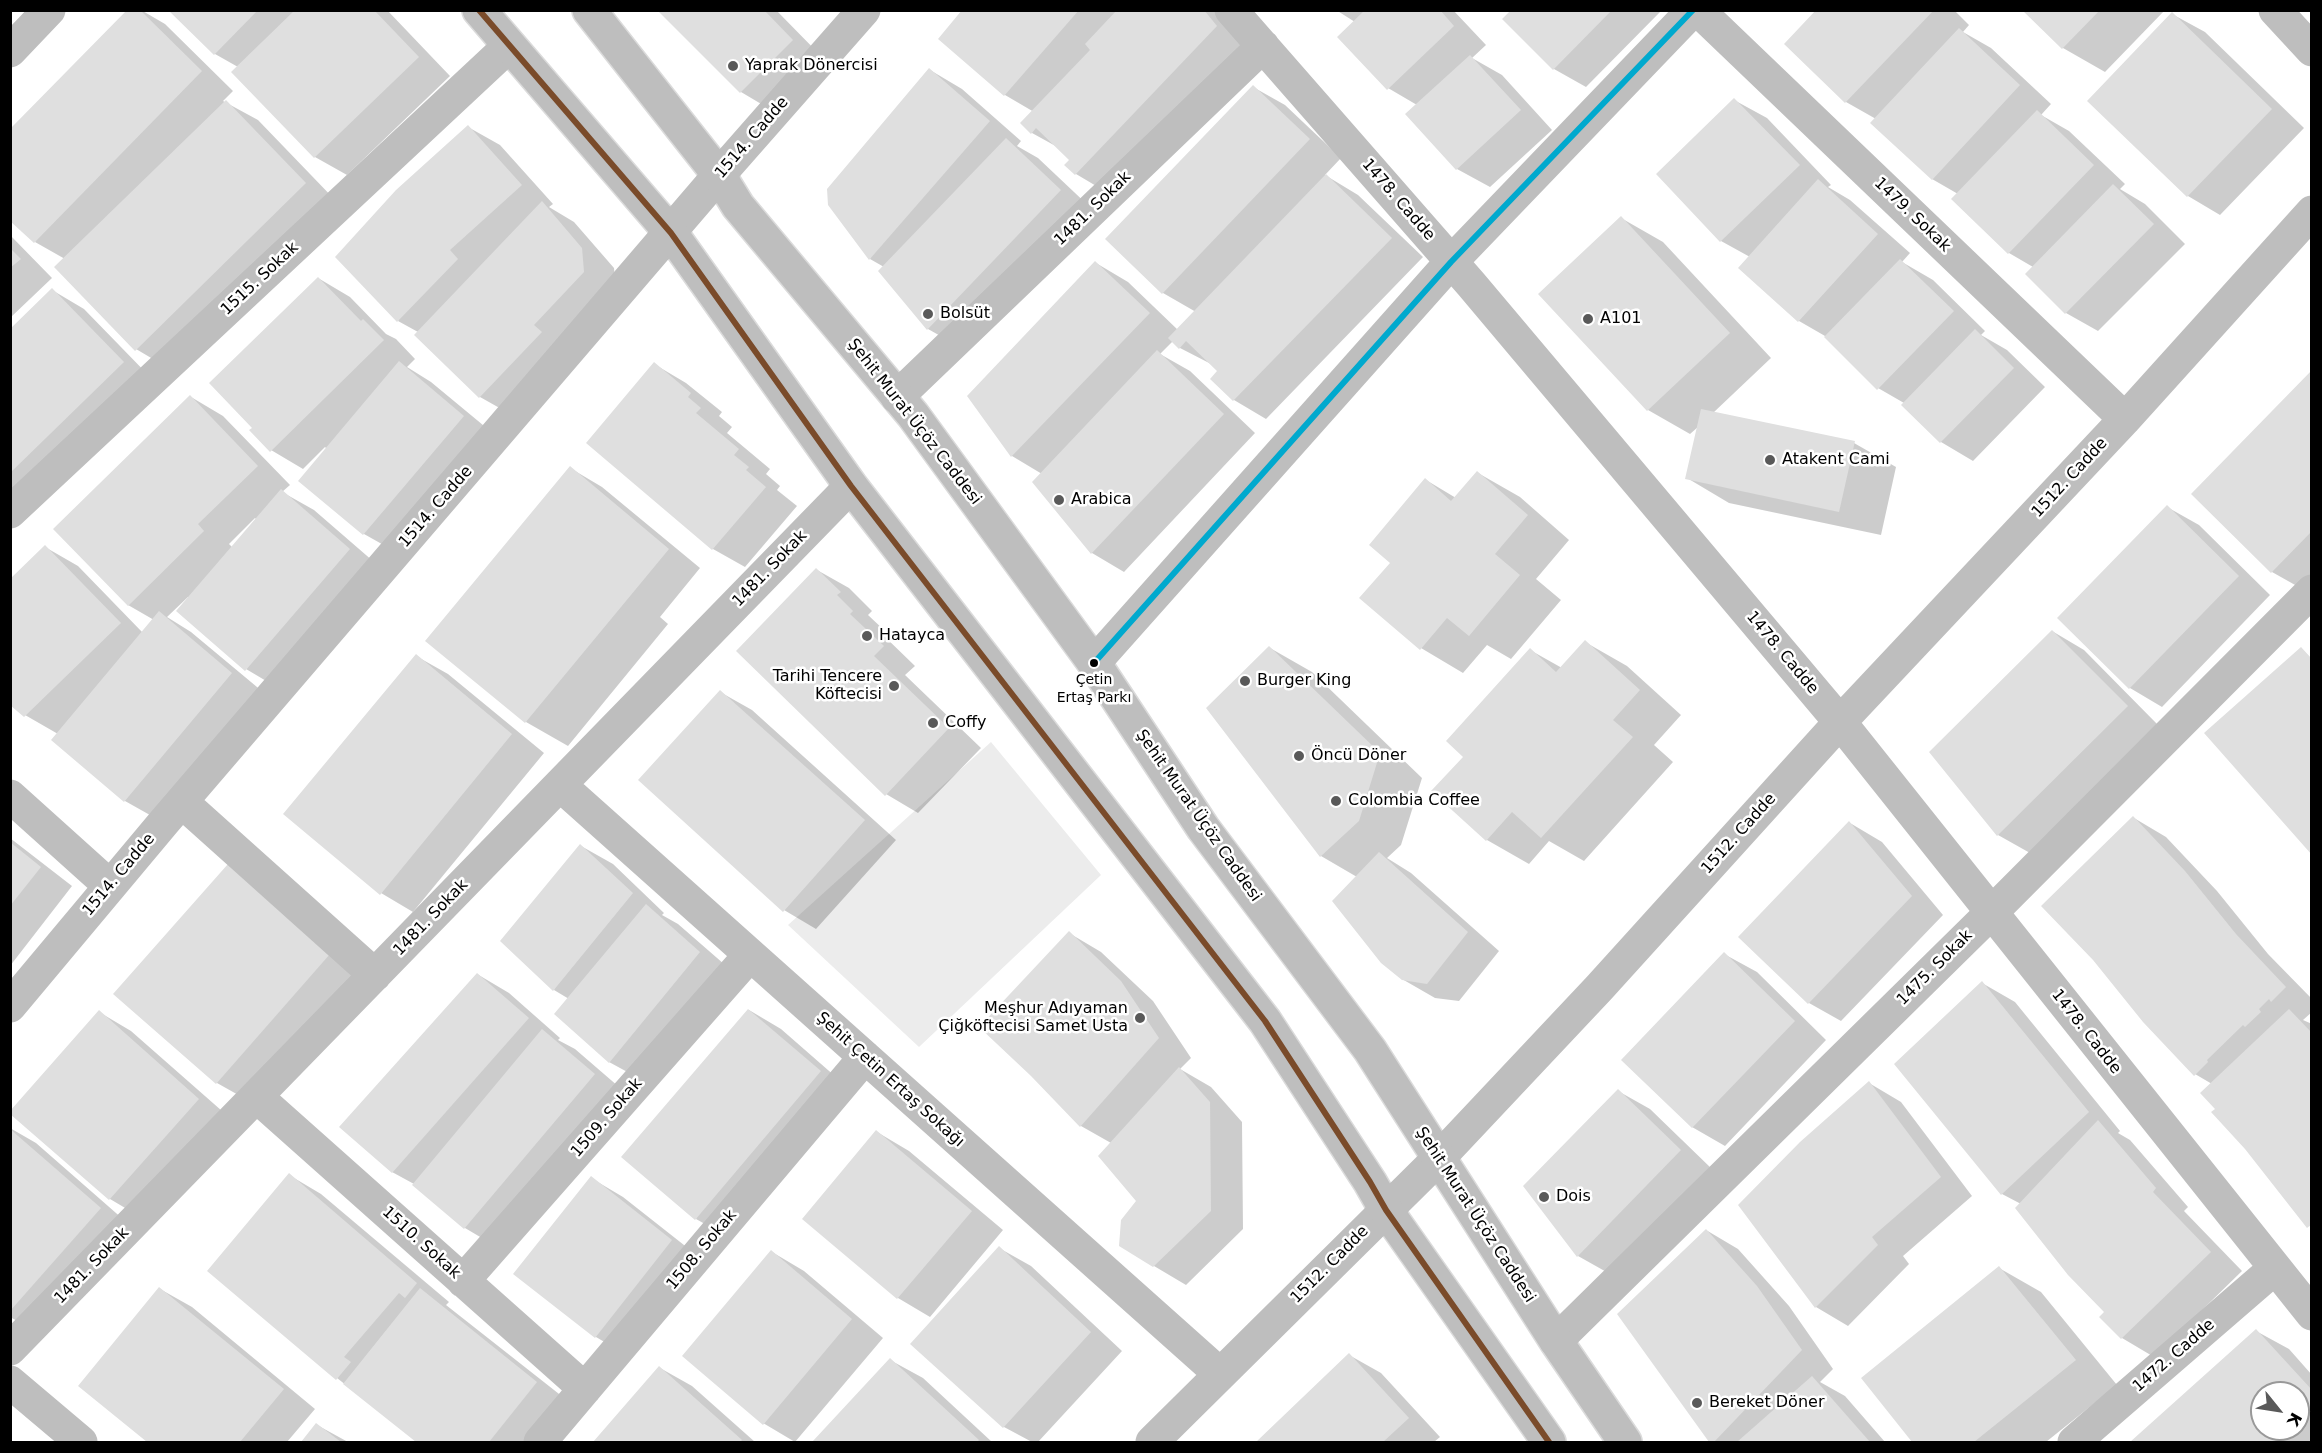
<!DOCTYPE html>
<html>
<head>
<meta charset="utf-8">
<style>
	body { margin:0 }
	#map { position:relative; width:2322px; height:1453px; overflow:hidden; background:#fff; font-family:"DejaVu Sans",sans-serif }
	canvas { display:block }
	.frame { position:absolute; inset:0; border:12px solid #000; pointer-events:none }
	.north { position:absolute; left:2250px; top:1381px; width:60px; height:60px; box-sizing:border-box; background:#fff; border:2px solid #999; border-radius:50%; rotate:120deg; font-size:16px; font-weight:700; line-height:24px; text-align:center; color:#000 }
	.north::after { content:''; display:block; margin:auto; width:21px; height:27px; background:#595959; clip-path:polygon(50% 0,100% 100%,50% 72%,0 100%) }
</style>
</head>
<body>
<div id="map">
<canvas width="2322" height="1453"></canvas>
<div class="frame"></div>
<div class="north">K</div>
</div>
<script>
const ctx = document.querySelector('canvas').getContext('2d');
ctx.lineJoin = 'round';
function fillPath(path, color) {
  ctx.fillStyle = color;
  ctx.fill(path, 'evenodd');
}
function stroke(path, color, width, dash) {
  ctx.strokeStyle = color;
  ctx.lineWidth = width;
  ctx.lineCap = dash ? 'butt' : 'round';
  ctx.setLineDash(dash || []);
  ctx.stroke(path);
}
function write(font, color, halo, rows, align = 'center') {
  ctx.font = font + ' "DejaVu Sans",sans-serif';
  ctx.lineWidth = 5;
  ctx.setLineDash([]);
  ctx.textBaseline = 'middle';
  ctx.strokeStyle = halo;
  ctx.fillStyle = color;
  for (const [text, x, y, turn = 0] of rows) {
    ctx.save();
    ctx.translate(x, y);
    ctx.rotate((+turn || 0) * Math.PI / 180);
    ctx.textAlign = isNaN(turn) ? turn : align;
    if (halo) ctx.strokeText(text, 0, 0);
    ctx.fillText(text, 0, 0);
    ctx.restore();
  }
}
const green = new Path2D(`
	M 991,742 L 1101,875 L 919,1047 L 788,925 Z`);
const shadow = new Path2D(`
	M 129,10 L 141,10 L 165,24 L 233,91 L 223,101 L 258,120 L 337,202 L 168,368 L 136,349 L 65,259 L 35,242 Z
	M 171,10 L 387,10 L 450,76 L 347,175 L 315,157 L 238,67 L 215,54 Z
	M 659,10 L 776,10 L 824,59 L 773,111 L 741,92 Z
	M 964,10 L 1219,10 L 1248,45 L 1108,193 L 1076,174 L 1071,160 L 1061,149 L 1032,133 L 1034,112 L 1005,95 L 940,38 Z
	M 1336,10 L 1453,10 L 1486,45 L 1472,58 L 1502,75 L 1552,130 L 1490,187 L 1457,169 L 1407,114 L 1417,105 L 1388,88 L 1355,22 Z
	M 1513,10 L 1662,10 L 1586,87 L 1554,69 Z
	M 1818,10 L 1954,10 L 1969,25 L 1963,32 L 1991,48 L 2051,104 L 2041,115 L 2069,131 L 2125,184 L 2120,189 L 2145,204 L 2185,244 L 2098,331 L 2066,313 L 2027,274 L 2033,267 L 2009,253 L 1953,199 L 1958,194 L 1932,179 L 1876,119 L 1846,102 L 1786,44 Z
	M 2024,10 L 2165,10 L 2105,72 L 2063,48 Z
	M 2172,14 L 2205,32 L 2304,128 L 2220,215 L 2188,196 L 2089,101 Z
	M 930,70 L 962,89 L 1021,141 L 1017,146 L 1038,158 L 1092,209 L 960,347 L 928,329 L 884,267 L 870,259 Z
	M 1253,87 L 1285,105 L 1341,158 L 1325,175 L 1358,195 L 1423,257 L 1266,419 L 1234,400 L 1212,379 L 1219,371 L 1213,365 L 1180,348 L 1173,341 L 1160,354 L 1190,371 L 1255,433 L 1124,572 L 1092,553 L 1034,482 L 1042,474 L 1012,456 L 969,396 L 1096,263 L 1128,282 L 1178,330 L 1196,312 L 1163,293 L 1107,239 Z
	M 1734,100 L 1767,118 L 1831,185 L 1828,187 L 1850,200 L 1910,253 L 1902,262 L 1933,280 L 1985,331 L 1981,335 L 2007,350 L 2045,387 L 1973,461 L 1941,442 L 1903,405 L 1904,403 L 1878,388 L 1825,336 L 1799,321 L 1740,268 L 1750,257 L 1721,241 Z
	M 468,127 L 500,145 L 553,204 L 549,207 L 574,222 L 614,268 L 616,291 L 512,415 L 480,397 L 418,332 L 398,321 Z
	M 1621,218 L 1663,242 L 1771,358 L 1713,413 L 1854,443 L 1896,467 L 1881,535 L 1729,503 L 1687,478 L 1698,427 L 1690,434 L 1648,410 L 1540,294 Z
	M 10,235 L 52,278 L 10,318 Z
	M 318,278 L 350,297 L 386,334 L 396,339 L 415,359 L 407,367 L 431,382 L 495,435 L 396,552 L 364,534 L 300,480 L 327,449 L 325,447 L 303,469 L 271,450 Z
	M 52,290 L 84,309 L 155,382 L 10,506 L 10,331 Z
	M 654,364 L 686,383 L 722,412 L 719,416 L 732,427 L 727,433 L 770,469 L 766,474 L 780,486 L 777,490 L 797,506 L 745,567 L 713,549 L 588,443 Z
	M 2312,372 L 2312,583 L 2304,590 L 2272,572 Z
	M 191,397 L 223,416 L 290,485 L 282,492 L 314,510 L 381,568 L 278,688 L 246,669 L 188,597 L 167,617 L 191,632 L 263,692 L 157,819 L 125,801 L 53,740 L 58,734 L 25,715 L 45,547 L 78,566 L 143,633 L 154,620 L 128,605 ZM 255,518 L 257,520 L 233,548 L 229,544 Z
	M 570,468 L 602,487 L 700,568 L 660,617 L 668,624 L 568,746 L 526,722 Z
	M 1478,473 L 1520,497 L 1569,540 L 1536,579 L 1561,600 L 1511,659 L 1487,645 L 1463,673 L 1421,648 L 1392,563 L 1426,480 L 1456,498 Z
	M 2167,507 L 2199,525 L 2270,595 L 2162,707 L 2130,688 L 2059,618 Z
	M 817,570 L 849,588 L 872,611 L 868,615 L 884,630 L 881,633 L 915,666 L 905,675 L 981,748 L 918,813 L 886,794 Z
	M 2052,631 L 2084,650 L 2159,726 L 2030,853 L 1998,835 Z
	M 1585,642 L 1627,666 L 1681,715 L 1654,745 L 1673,762 L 1584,861 L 1549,841 L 1529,864 L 1487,840 L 1433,791 L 1465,757 L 1530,650 L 1562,668 Z
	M 1270,648 L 1312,672 L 1422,778 L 1401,845 L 1387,858 L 1411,873 L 1499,951 L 1459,1001 L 1435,998 L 1402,979 L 1357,877 L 1321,856 L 1208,708 Z
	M 416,656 L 448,674 L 544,753 L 413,912 L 381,893 Z
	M 720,692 L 752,710 L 896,840 L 816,929 L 784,910 Z
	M 2134,818 L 2166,837 L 2217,891 L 2268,954 L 2312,999 L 2312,1012 L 2303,1020 L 2312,1024 L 2312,1229 L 2217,1109 L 2212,1084 L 2195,1074 Z
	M 1850,823 L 1882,842 L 1943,915 L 1841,1021 L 1809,1003 Z
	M 10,838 L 72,886 L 10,966 Z
	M 581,846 L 613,864 L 664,913 L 662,915 L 678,924 L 732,971 L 642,1080 L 609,1062 L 569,999 L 554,990 Z
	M 228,866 L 361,973 L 249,1101 L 217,1083 Z
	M 1069,933 L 1101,952 L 1153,1001 L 1191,1058 L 1180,1069 L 1211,1087 L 1242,1122 L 1243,1229 L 1186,1285 L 1154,1266 L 1138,1201 L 1111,1143 L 1081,1126 Z
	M 1724,954 L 1757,972 L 1826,1040 L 1725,1146 L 1692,1127 Z
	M 477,974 L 509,993 L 560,1038 L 558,1040 L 575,1049 L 626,1093 L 497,1247 L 465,1228 L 414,1184 L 392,1172 Z
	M 1982,983 L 2015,1002 L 2120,1131 L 2118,1133 L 2130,1140 L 2188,1207 L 2184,1211 L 2242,1271 L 2154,1357 L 2122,1338 L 2101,1317 L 2106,1312 L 2021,1204 L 2002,1194 Z
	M 749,1010 L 781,1029 L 852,1091 L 728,1237 L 696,1219 Z
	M 99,1012 L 131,1031 L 230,1118 L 142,1218 L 110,1199 L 11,1112 Z
	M 1869,1083 L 1901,1102 L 1972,1196 L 1903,1256 L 1909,1264 L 1848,1326 L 1816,1307 L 1739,1205 Z
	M 1618,1091 L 1650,1109 L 1712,1169 L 1610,1274 L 1578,1256 Z
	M 10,1128 L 36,1143 L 132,1227 L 39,1333 L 10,1317 Z
	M 877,1132 L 909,1151 L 1003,1230 L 930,1317 L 898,1298 L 804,1219 Z
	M 289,1175 L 321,1194 L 449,1302 L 446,1305 L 568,1401 L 536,1442 L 418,1442 L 337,1378 Z
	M 591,1178 L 623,1197 L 703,1260 L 628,1356 L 596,1337 Z
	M 1706,1230 L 1738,1249 L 1789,1306 L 1833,1369 L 1820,1382 L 1845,1396 L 1885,1442 L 1710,1442 L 1619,1314 Z
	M 999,1248 L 1031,1266 L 1122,1351 L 1038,1442 L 1032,1442 L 1004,1427 Z
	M 772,1252 L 804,1271 L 883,1338 L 795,1442 L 763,1423 Z
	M 1999,1268 L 2041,1292 L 2117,1385 L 2046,1442 L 1914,1442 L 1863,1379 Z
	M 160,1289 L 192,1307 L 315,1409 L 287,1442 L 149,1442 L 80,1386 Z
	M 2256,1331 L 2289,1349 L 2312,1375 L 2312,1442 L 2133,1442 ZM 2262,1393 L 2298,1393 L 2298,1429 L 2262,1429 Z
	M 1349,1355 L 1381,1373 L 1440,1437 L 1434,1442 L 1258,1442 Z
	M 890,1360 L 923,1378 L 992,1442 L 814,1442 Z
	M 660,1368 L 692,1386 L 755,1442 L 595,1442 Z
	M 317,1425 L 348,1442 L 303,1442 Z`);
const building = new Path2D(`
	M 127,10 L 140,10 L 202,71 L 34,243 L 10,221 L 10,129 Z
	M 168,10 L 258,10 L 214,55 Z
	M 295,10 L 374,10 L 419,57 L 314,158 L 231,72 Z
	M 657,10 L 764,10 L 793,40 L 740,93 Z
	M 962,10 L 1079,10 L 1004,96 L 938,39 Z
	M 1117,10 L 1204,10 L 1217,26 L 1075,175 L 1064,165 L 1069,160 L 1036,128 L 1031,134 L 1020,123 L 1090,50 L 1085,44 Z
	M 1365,10 L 1440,10 L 1454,26 L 1387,90 L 1337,37 Z
	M 1511,10 L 1612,10 L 1553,70 L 1502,19 Z
	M 1816,10 L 1934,10 L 1845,103 L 1784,44 Z
	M 2022,10 L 2100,10 L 2062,49 Z
	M 2172,12 L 2272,109 L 2187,197 L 2087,101 Z
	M 1959,28 L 2020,85 L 1932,180 L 1870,123 Z
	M 1470,55 L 1521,110 L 1456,170 L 1405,114 Z
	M 929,68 L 990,121 L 869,260 L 828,205 L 827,189 Z
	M 1253,85 L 1310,139 L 1162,294 L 1105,239 Z
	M 1734,98 L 1800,165 L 1720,242 L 1656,174 Z
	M 226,100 L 306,183 L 135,351 L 54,267 Z
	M 2037,110 L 2094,165 L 2008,254 L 1951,199 Z
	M 468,125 L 522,185 L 450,250 L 458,259 L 397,322 L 335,257 L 396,190 Z
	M 1006,138 L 1061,190 L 927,330 L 878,271 Z
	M 1326,174 L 1392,238 L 1233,401 L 1210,379 L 1217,371 L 1186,341 L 1179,349 L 1168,338 Z
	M 1818,179 L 1878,234 L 1798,322 L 1738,268 Z
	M 2113,184 L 2154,224 L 2065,314 L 2025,274 Z
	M 542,201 L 582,248 L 584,272 L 534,325 L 542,332 L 479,398 L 414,335 Z
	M 1621,216 L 1730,333 L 1647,411 L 1538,294 Z
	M 10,248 L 21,259 L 10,268 Z
	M 1900,259 L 1954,311 L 1877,390 L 1824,337 Z
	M 1095,261 L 1150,313 L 1011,457 L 967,396 Z
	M 318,277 L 361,321 L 363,319 L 384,340 L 270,452 L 249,430 L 252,428 L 209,383 Z
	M 52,288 L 124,362 L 10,473 L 10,329 Z
	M 1975,329 L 2014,368 L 1940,443 L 1901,405 Z
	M 1157,350 L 1224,414 L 1091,554 L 1032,482 Z
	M 399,361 L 464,416 L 363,535 L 298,481 Z
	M 654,362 L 691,393 L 688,397 L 701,408 L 696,413 L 739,449 L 734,455 L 749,467 L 746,470 L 766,487 L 712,550 L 586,443 Z
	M 2312,370 L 2312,531 L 2271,573 L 2191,494 Z
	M 190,395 L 258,466 L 198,524 L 204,531 L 128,606 L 53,529 Z
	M 1701,409 L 1855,441 L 1839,512 L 1685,479 Z
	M 570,466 L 669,549 L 525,723 L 425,641 Z
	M 1477,471 L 1528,515 L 1495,554 L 1520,575 L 1469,636 L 1447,618 L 1420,650 L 1359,598 L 1390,563 L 1369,545 L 1425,478 L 1451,501 Z
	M 281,489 L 350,549 L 245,671 L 176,611 Z
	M 2167,505 L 2239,576 L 2129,689 L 2057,618 Z
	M 45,545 L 121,623 L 24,717 L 10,705 L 10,579 Z
	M 816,568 L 841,592 L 837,595 L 853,611 L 850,614 L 884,646 L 874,656 L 949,728 L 885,796 L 736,651 Z
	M 159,611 L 232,673 L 124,802 L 51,740 Z
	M 2052,630 L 2128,706 L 1997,836 L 1929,752 Z
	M 1585,640 L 1640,690 L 1613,720 L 1633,737 L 1541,838 L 1512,812 L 1486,841 L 1431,791 L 1463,757 L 1446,741 L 1530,648 L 1556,672 Z
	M 1269,646 L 1380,753 L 1359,821 L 1320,857 L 1206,708 Z
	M 2301,647 L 2312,659 L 2312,855 L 2204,733 Z
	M 416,654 L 512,734 L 380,895 L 283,814 Z
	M 720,690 L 865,820 L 783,912 L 638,780 Z
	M 2133,816 L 2185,871 L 2236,934 L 2286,987 L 2271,1002 L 2269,999 L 2259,1009 L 2261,1012 L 2245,1027 L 2243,1025 L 2207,1060 L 2208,1062 L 2194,1076 L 2143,1022 L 2093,960 L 2041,906 Z
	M 1849,821 L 1912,896 L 1808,1004 L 1738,937 Z
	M 10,842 L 41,867 L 10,906 Z
	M 580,844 L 633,893 L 553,991 L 500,941 Z
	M 1379,852 L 1468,932 L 1427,984 L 1402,980 L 1381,963 L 1332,901 Z
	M 228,864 L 330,954 L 216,1084 L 113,994 Z
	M 646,904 L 700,952 L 609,1063 L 554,1014 Z
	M 1069,931 L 1121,981 L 1159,1038 L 1080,1127 L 1031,1076 L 979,1027 Z
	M 1724,952 L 1795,1021 L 1692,1128 L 1621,1060 Z
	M 477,973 L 529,1018 L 392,1173 L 339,1127 Z
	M 1982,981 L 2089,1112 L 2001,1195 L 1894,1064 Z
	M 748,1009 L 821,1071 L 695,1220 L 621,1157 Z
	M 2289,1009 L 2312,1033 L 2312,1224 L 2307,1228 L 2245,1149 L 2211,1112 L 2215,1109 L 2200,1093 Z
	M 99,1010 L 199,1099 L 109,1200 L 10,1114 L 10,1111 Z
	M 542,1029 L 595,1074 L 464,1229 L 412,1185 Z
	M 1179,1067 L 1210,1102 L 1211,1211 L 1153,1267 L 1119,1246 L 1121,1220 L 1136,1201 L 1098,1156 Z
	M 1869,1081 L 1941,1177 L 1872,1237 L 1878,1245 L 1815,1308 L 1738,1205 L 1800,1142 Z
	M 1618,1089 L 1681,1150 L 1577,1257 L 1523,1186 Z
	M 2098,1120 L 2156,1188 L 2153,1192 L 2211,1252 L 2121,1339 L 2099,1317 L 2104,1312 L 2068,1275 L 2015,1208 Z
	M 10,1129 L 101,1208 L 10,1311 Z
	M 876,1130 L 972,1211 L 897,1299 L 802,1219 Z
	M 289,1173 L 417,1283 L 405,1298 L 399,1293 L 344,1357 L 351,1362 L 336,1380 L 207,1271 Z
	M 591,1176 L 672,1240 L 595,1338 L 513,1274 Z
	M 1706,1229 L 1757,1286 L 1802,1350 L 1714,1442 L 1709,1442 L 1617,1314 Z
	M 999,1246 L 1091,1332 L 1003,1428 L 910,1344 Z
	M 771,1250 L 852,1319 L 763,1425 L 682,1356 Z
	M 1999,1266 L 2076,1360 L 1974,1442 L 1912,1442 L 1861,1378 Z
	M 159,1287 L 284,1389 L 240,1442 L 147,1442 L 78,1386 Z
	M 420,1288 L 537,1382 L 489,1442 L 416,1442 L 343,1384 Z
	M 2256,1329 L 2312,1390 L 2312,1409 L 2298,1422 L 2298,1393 L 2262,1393 L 2262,1429 L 2290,1429 L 2275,1442 L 2130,1442 Z
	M 1349,1353 L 1409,1418 L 1383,1442 L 1256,1442 Z
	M 890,1358 L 979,1440 L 977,1442 L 812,1442 Z
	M 659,1366 L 742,1440 L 740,1442 L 593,1442 Z
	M 1812,1376 L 1870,1442 L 1737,1442 Z
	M 316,1423 L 341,1442 L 301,1442 Z`);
const minor = new Path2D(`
	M 1231,10 L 1471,284 L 1840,722 L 2312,1314
	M 1698,10 L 2125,419
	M 2275,10 L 2312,50
	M 10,51 L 49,10
	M 897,397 L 1263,46
	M 10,512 L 509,46
	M 1094,663 L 1451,262 L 1693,10
	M 560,785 L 1220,1374
	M 10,796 L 110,886
	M 182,802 L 375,975
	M 10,1006 L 164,822 L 719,175 L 864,10
	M 257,1097 L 585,1389
	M 463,1281 L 750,955
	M 1556,1341 L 1992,912 L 2312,591
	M 10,1349 L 851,486
	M 10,1382 L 81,1442
	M 540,1442 L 865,1057
	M 1152,1442 L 1438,1159 L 1599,988 L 1840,722 L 2125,419 L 2312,212
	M 2074,1442 L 2274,1269`);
const major = new Path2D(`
	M 479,10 L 671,233 L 851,486 L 1265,1021 L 1370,1182 L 1386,1210 L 1549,1442
	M 589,10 L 719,175 L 738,206 L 913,415 L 1094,663 L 1203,828 L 1370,1050 L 1556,1341 L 1625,1442`);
const bus1 = new Path2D(`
	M 479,10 L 671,233 L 851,486 L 1265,1021 L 1370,1182 L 1386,1210 L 1549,1442`);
const bus2 = new Path2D(`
	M 1094,663 L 1451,262 L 1693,10`);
const markers = [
	[733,66,6,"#595959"],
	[928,314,6,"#595959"],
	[1588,319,6,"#595959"],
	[1770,460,6,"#595959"],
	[1059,500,6,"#595959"],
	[867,636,6,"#595959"],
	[1094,663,5,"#000"],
	[1245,681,6,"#595959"],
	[894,686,6,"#595959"],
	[933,723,6,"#595959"],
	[1299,756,6,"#595959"],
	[1336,801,6,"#595959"],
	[1140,1018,6,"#595959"],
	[1544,1197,6,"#595959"],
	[1697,1403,6,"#595959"]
];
const busNames = [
	["Çetin",1094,680],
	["Ertaş Parkı",1094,698]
];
const poiNames = [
	["Yaprak Dönercisi",745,66],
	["Bolsüt",940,314],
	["A101",1600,319],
	["Atakent Cami",1782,460],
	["Arabica",1071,500],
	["Hatayca",879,636],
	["Tarihi Tencere",882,677,"right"],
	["Köftecisi",882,695,"right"],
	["Burger King",1257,681],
	["Coffy",945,723],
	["Öncü Döner",1311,756],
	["Colombia Coffee",1348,801],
	["Meşhur Adıyaman",1128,1009,"right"],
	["Çiğköftecisi Samet Usta",1128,1027,"right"],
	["Dois",1556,1197],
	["Bereket Döner",1709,1403]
];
const streetNames = [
	["1514. Cadde",752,138,-49],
	["1478. Cadde",1398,200,49],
	["1481. Sokak",1093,209,-44],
	["1479. Sokak",1912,215,44],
	["1515. Sokak",260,279,-43],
	["Şehit Murat Üçöz Caddesi",914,422,52],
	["1512. Cadde",2070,478,-47],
	["1514. Cadde",436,507,-49],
	["1481. Sokak",770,569,-46],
	["1478. Cadde",1782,653,50],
	["Şehit Murat Üçöz Caddesi",1198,816,55],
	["1512. Cadde",1739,834,-48],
	["1514. Cadde",119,875,-50],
	["1481. Sokak",431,918,-46],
	["1475. Sokak",1935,968,-45],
	["1478. Cadde",2086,1032,52],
	["Şehit Çetin Ertaş Sokağı",890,1080,42],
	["1509. Sokak",607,1118,-49],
	["Şehit Murat Üçöz Caddesi",1475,1215,57],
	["1510. Sokak",421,1243,42],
	["1508. Sokak",702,1250,-50],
	["1512. Cadde",1330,1265,-45],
	["1481. Sokak",92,1266,-46],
	["1472. Cadde",2174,1356,-41]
];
fillPath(green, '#ececec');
fillPath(shadow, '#0003');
fillPath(building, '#dfdfdf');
stroke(major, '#dbdbdb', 36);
stroke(minor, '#bebebe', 33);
stroke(major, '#bebebe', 33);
stroke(bus1, '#7a4b2a', 6);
stroke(bus2, '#00a9ce', 6);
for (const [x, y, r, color] of markers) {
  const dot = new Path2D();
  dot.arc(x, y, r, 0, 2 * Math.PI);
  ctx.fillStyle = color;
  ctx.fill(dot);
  stroke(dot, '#fff', 2);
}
write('14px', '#000', '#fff', busNames);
write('16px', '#000', '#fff', poiNames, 'left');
write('16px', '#000', '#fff', streetNames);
</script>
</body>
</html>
